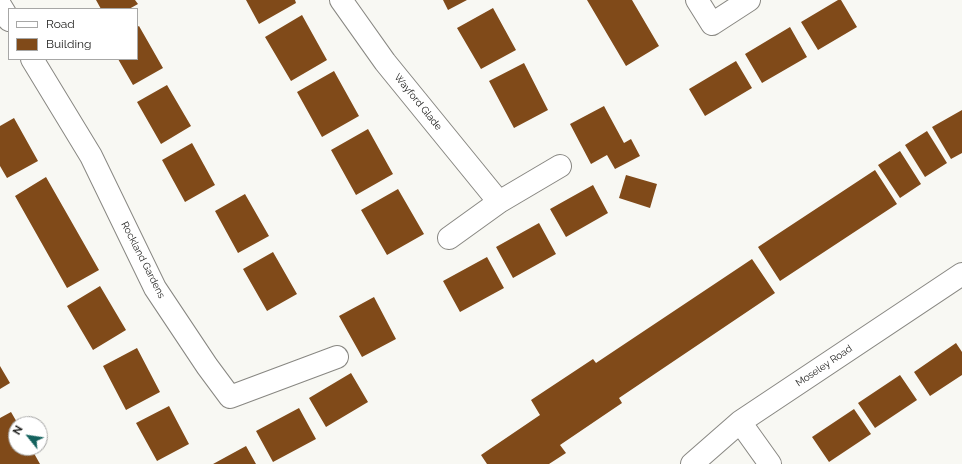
<!DOCTYPE html>
<html>
<head>
<meta charset="utf-8">
<style>
	body { margin:0 }
	#map { position:relative; width:962px; height:464px; overflow:hidden; background:#f8f8f3; font-family:Raleway,sans-serif }
	canvas { display:block }
	.legend { position:absolute; left:8px; top:8px; width:130px; height:52px; box-sizing:border-box; background:#fff; border:1px solid #a7a7a6; margin:0; padding:5px 7px; list-style:none; font-size:12px; color:#222220 }
	.legend li { display:flex; align-items:center; gap:8px; height:20px }
	.legend b { width:20px; border:1px solid #a7a7a6 }
	.north { position:absolute; left:8px; top:416px; width:40px; height:40px; box-sizing:border-box; background:#fff; border:1px solid #a7a7a6; border-radius:50%; rotate:300deg; font-size:11px; font-weight:700; line-height:16px; text-align:center; color:#222220 }
	.north::after { content:''; display:block; margin:auto; width:14px; height:18px; background:#14625e; clip-path:polygon(50% 0,100% 100%,50% 72%,0 100%) }
</style>
</head>
<body>
<div id="map">
<canvas width="962" height="464"></canvas>
<ul class="legend">
<li><b style="height:5px;background:#fff"></b>Road</li>
<li><b style="height:11px;background:#804a19"></b>Building</li>
</ul>
<div class="north">N</div>
</div>
<script>
const ctx = document.querySelector('canvas').getContext('2d');
ctx.lineJoin = 'round';
function fillPath(path, color) {
  ctx.fillStyle = color;
  ctx.fill(path, 'evenodd');
}
function stroke(path, color, width, dash) {
  ctx.strokeStyle = color;
  ctx.lineWidth = width;
  ctx.lineCap = dash ? 'butt' : 'round';
  ctx.setLineDash(dash || []);
  ctx.stroke(path);
}
function write(font, color, halo, rows, align = 'center') {
  ctx.font = font + ' Raleway,sans-serif';
  ctx.lineWidth = 4;
  ctx.setLineDash([]);
  ctx.textBaseline = 'middle';
  ctx.strokeStyle = halo;
  ctx.fillStyle = color;
  for (const [text, x, y, turn = 0] of rows) {
    ctx.save();
    ctx.translate(x, y);
    ctx.rotate((+turn || 0) * Math.PI / 180);
    ctx.textAlign = isNaN(turn) ? turn : align;
    if (halo) ctx.strokeText(text, 0, 0);
    ctx.fillText(text, 0, 0);
    ctx.restore();
  }
}
const building = new Path2D(`
	M 96,0 L 135,0 L 138,4 L 129,9 L 101,9 Z
	M 246,0 L 295,0 L 296,3 L 259,24 Z
	M 443,0 L 467,0 L 448,10 Z
	M 587,0 L 632,0 L 659,46 L 626,66 Z
	M 838,0 L 841,0 L 857,27 L 818,50 L 801,22 Z
	M 493,8 L 516,50 L 481,69 L 457,28 Z
	M 302,15 L 327,60 L 291,81 L 265,37 Z
	M 139,26 L 163,68 L 133,85 L 118,59 L 137,59 L 137,27 Z
	M 790,27 L 807,57 L 762,83 L 745,54 Z
	M 736,61 L 752,88 L 705,116 L 689,89 Z
	M 524,63 L 548,110 L 514,128 L 489,81 Z
	M 334,71 L 359,116 L 322,137 L 297,92 Z
	M 167,85 L 191,126 L 161,144 L 137,102 Z
	M 604,106 L 624,143 L 631,139 L 640,156 L 615,169 L 607,155 L 591,164 L 570,124 Z
	M 962,110 L 962,153 L 951,159 L 932,127 Z
	M 14,118 L 38,161 L 7,178 L 0,166 L 0,126 Z
	M 368,129 L 393,174 L 356,195 L 331,150 Z
	M 927,131 L 947,163 L 925,177 L 905,145 Z
	M 192,143 L 215,185 L 185,202 L 162,160 Z
	M 900,151 L 921,184 L 900,198 L 878,165 Z
	M 875,170 L 897,204 L 780,281 L 758,247 Z
	M 626,175 L 657,184 L 650,208 L 619,198 Z
	M 46,177 L 99,270 L 67,288 L 15,196 Z
	M 593,185 L 608,213 L 566,237 L 550,209 Z
	M 398,189 L 424,234 L 387,255 L 361,210 Z
	M 245,194 L 269,236 L 238,253 L 215,211 Z
	M 539,223 L 556,254 L 513,278 L 496,247 Z
	M 273,252 L 297,294 L 267,311 L 243,269 Z
	M 487,257 L 504,288 L 460,312 L 443,281 Z
	M 752,259 L 775,293 L 619,398 L 622,403 L 560,445 L 566,453 L 549,464 L 487,464 L 481,455 L 540,415 L 531,400 L 593,359 L 596,363 Z
	M 100,286 L 126,330 L 93,350 L 67,306 Z
	M 374,297 L 396,339 L 362,357 L 339,316 Z
	M 956,343 L 962,352 L 962,375 L 930,396 L 914,372 Z
	M 137,348 L 160,392 L 126,410 L 103,366 Z
	M 0,366 L 10,383 L 0,389 Z
	M 351,373 L 368,402 L 326,427 L 309,398 Z
	M 900,375 L 917,400 L 875,428 L 858,403 Z
	M 169,406 L 189,444 L 157,461 L 136,423 Z
	M 299,408 L 316,439 L 273,462 L 256,431 Z
	M 854,409 L 871,434 L 829,462 L 812,437 Z
	M 11,412 L 18,424 L 16,424 L 16,448 L 31,448 L 40,464 L 0,464 L 0,418 Z
	M 246,446 L 256,464 L 213,464 Z`);
const minor = new Path2D(`
	M 341,0 L 385,62 L 499,202
	M 697,0 L 712,24 L 749,0
	M 0,5 L 9,20
	M 32,59 L 91,156 L 155,288 L 207,366 L 230,397 L 337,357
	M 449,238 L 499,202 L 560,166
	M 740,422 L 770,464
	M 692,464 L 740,422 L 962,274`);
const streetNames = [
	["Wayford Glade",418,102,51],
	["Rockland Gardens",143,260,63],
	["Moseley Road",824,366,-34]
];
fillPath(building, '#804a19');
stroke(minor, '#888782', 24);
stroke(minor, '#fff', 22);
write('10px', '#222220', '#fff', streetNames);
</script>
</body>
</html>
